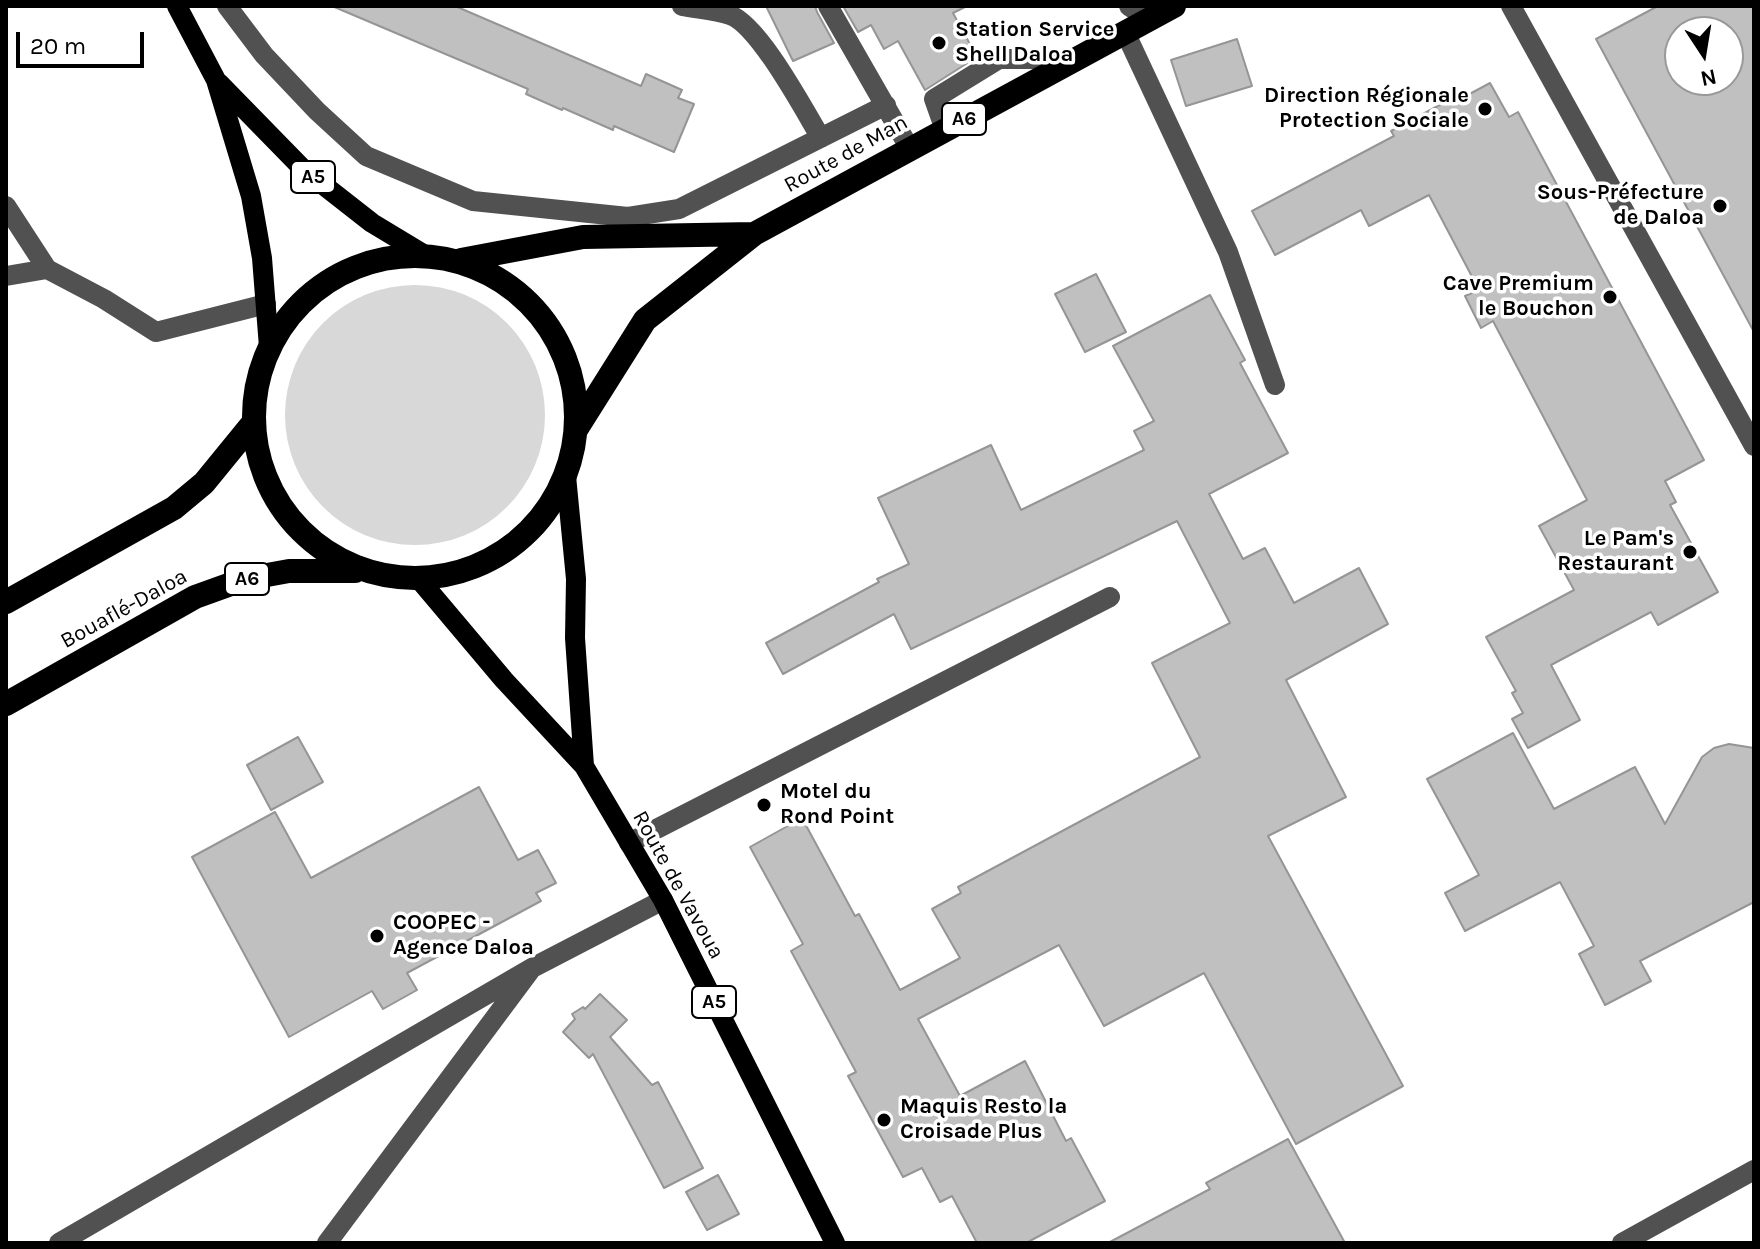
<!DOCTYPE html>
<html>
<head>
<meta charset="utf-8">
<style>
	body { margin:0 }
	#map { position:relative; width:1760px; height:1249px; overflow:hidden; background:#fff; font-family:Karla,sans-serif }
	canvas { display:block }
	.frame { position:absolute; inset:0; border:8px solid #000; pointer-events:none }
	.north { position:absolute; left:1664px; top:16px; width:80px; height:80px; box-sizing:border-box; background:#fff; border:2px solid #999; border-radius:50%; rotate:168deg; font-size:22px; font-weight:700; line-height:32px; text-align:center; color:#000 }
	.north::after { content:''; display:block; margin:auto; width:28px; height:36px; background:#000; clip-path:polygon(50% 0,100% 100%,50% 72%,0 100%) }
	.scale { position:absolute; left:16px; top:32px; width:128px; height:36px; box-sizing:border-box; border:4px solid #000; border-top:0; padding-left:10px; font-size:24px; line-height:28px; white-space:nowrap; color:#000; -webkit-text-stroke:6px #fff; paint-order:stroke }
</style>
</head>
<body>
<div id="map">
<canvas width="1760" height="1249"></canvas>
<div class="frame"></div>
<div class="north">N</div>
<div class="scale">20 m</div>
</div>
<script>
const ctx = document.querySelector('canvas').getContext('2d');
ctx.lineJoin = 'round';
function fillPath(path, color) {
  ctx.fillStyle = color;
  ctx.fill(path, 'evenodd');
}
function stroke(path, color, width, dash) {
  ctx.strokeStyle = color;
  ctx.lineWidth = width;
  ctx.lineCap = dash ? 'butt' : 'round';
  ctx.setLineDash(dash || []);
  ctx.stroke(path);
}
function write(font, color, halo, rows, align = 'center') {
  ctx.font = font + ' Karla,sans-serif';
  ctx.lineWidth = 7;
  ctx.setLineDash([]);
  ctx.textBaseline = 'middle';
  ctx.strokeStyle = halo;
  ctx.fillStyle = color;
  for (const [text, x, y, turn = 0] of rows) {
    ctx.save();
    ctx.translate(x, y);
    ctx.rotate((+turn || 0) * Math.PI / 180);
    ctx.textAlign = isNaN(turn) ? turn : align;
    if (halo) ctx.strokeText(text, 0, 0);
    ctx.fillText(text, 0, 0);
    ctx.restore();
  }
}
const green = new Path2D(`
	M285 415a130 130 0 1 1 260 0a130 130 0 1 1-260 0Z`);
const building = new Path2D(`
	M 332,6 L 455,6 L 641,86 L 646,74 L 682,90 L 678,98 L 694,104 L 674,152 L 614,126 L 613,130 L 563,108 L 562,110 L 526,94 L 528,89 Z
	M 766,6 L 815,6 L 817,12 L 834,43 L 793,61 Z
	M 843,6 L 967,6 L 953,13 L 977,57 L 925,90 L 898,41 L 884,49 L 871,25 L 858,32 Z
	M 1658,6 L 1754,6 L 1754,332 L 1596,39 ZM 1680,32 L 1728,32 L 1728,80 L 1680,80 Z
	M 1237,39 L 1252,86 L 1186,106 L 1171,60 Z
	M 1490,83 L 1509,117 L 1518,112 L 1704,460 L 1665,481 L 1676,502 L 1670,505 L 1718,592 L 1658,625 L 1651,612 L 1551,665 L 1580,720 L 1528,748 L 1512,719 L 1523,713 L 1512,693 L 1516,691 L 1486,637 L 1574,590 L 1539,526 L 1587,500 L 1493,321 L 1481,328 L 1465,296 L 1479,290 L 1429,195 L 1369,226 L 1361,210 L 1275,255 L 1252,211 L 1394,136 L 1391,131 L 1449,100 L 1451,104 Z
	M 1096,274 L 1126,332 L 1085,352 L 1055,294 Z
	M 1210,295 L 1245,360 L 1240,363 L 1288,453 L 1209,494 L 1243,559 L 1265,548 L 1294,603 L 1359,568 L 1388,624 L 1286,680 L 1346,797 L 1268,836 L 1403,1086 L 1296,1144 L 1204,973 L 1104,1026 L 1059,945 L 918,1019 L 960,1096 L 1025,1061 L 1066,1141 L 1071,1138 L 1105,1201 L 1026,1243 L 977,1243 L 952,1196 L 940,1202 L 922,1168 L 903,1177 L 848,1076 L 856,1072 L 791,951 L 803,944 L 750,847 L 802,818 L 855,916 L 859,914 L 900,990 L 960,958 L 932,909 L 961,893 L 958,887 L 1200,757 L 1152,663 L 1230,623 L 1177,521 L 911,649 L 894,614 L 783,674 L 766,643 L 879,582 L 877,579 L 909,564 L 878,498 L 991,445 L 1021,510 L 1144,450 L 1134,431 L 1154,421 L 1113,346 Z
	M 1513,733 L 1554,809 L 1635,767 L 1665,824 L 1702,757 L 1714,748 L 1729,744 L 1754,748 L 1754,902 L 1640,961 L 1651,981 L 1605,1005 L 1579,954 L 1594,946 L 1560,882 L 1465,931 L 1445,893 L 1479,875 L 1427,779 Z
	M 298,737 L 323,782 L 271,810 L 247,765 Z
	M 479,787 L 518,860 L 538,850 L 556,883 L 536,893 L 541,901 L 407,973 L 417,990 L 383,1009 L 372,991 L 289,1037 L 192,857 L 275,812 L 311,878 Z
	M 600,994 L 627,1020 L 610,1037 L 652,1085 L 658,1082 L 703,1168 L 664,1188 L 593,1054 L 589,1058 L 563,1032 L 575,1019 L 572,1014 L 583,1007 L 585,1009 Z
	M 1288,1139 L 1345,1243 L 1108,1243 L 1210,1189 L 1206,1183 Z
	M 718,1175 L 739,1214 L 707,1230 L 686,1192 Z`);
const minor = new Path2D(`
	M 227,6 L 264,55 L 317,111 L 366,156 L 473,201 L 628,217 L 679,209 L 886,105
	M 682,6 C 697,9 715,10 730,15 C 759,25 804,110 821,138
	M 828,6 L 910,149
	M 1129,6 L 1149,19
	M 1511,6 L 1754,446
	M 1125,32 L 1228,252 L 1275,385
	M 945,130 L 934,99 L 999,59 L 1076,59
	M 6,206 L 47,269
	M 6,276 L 47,269 L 104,299 L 156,332 L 266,304
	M 629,843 L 1110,597
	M 59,1243 L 532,968
	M 327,1243 L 532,968 L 663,900
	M 1622,1243 L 1754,1170`);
const major = new Path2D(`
	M 177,6 L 216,80 L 251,196 L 262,258 L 269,347
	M 219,83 L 303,169 L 372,223 L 425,255
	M 566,476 L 576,579 L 575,638 L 584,766
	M 418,578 L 504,680 L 584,766 L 663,900 L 835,1243`);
const highway = new Path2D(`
	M254 417a161 161 0 1 1 322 0a161 161 0 1 1-322 0Z
	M 461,260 L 583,237 L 754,234
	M 577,428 L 645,320 L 754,234 L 1174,6
	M 6,602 L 174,508 L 204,483 L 253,423
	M 6,704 L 195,597 L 245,579 L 289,571 L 355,571`);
const markers = [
	[939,43,8,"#000"],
	[1485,109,8,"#000"],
	[1720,206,8,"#000"],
	[1610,297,8,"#000"],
	[1690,552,8,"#000"],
	[764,805,8,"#000"],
	[377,936,8,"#000"],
	[884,1120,8,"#000"]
];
const shields = [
	[964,119,44],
	[313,177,44],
	[247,579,44],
	[714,1002,44]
];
const shieldNames = [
	["A6",964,119],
	["A5",313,177],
	["A6",247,579],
	["A5",714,1002]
];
const poiNames = [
	["Station Service",955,30],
	["Shell Daloa",955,55],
	["Direction Régionale",1469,96,"right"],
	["Protection Sociale",1469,121,"right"],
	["Sous-Préfecture",1704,193,"right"],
	["de Daloa",1704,218,"right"],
	["Cave Premium",1594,284,"right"],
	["le Bouchon",1594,309,"right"],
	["Le Pam's",1674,539,"right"],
	["Restaurant",1674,564,"right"],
	["Motel du",780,792],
	["Rond Point",780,817],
	["COOPEC -",393,923],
	["Agence Daloa",393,948],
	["Maquis Resto la",900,1107],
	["Croisade Plus",900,1132]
];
const streetNames = [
	["Route de Man",846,154,-29],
	["Bouaflé-Daloa",124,609,-29],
	["Route de Vavoua",678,885,61]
];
fillPath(green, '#d8d8d8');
fillPath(building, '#c0c0c0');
stroke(building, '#959595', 2);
stroke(minor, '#515151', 20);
stroke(major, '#000', 20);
stroke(highway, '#000', 24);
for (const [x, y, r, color] of markers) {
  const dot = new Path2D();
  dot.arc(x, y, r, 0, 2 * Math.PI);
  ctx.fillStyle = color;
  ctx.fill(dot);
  stroke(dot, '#fff', 3);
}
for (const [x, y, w] of shields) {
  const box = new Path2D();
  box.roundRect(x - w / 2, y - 16, w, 32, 6);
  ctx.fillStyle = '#fff';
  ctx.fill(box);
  stroke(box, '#000', 2);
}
write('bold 20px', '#000', null, shieldNames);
write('bold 22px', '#000', '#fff', poiNames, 'left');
write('22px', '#000', '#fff', streetNames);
</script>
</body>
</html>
